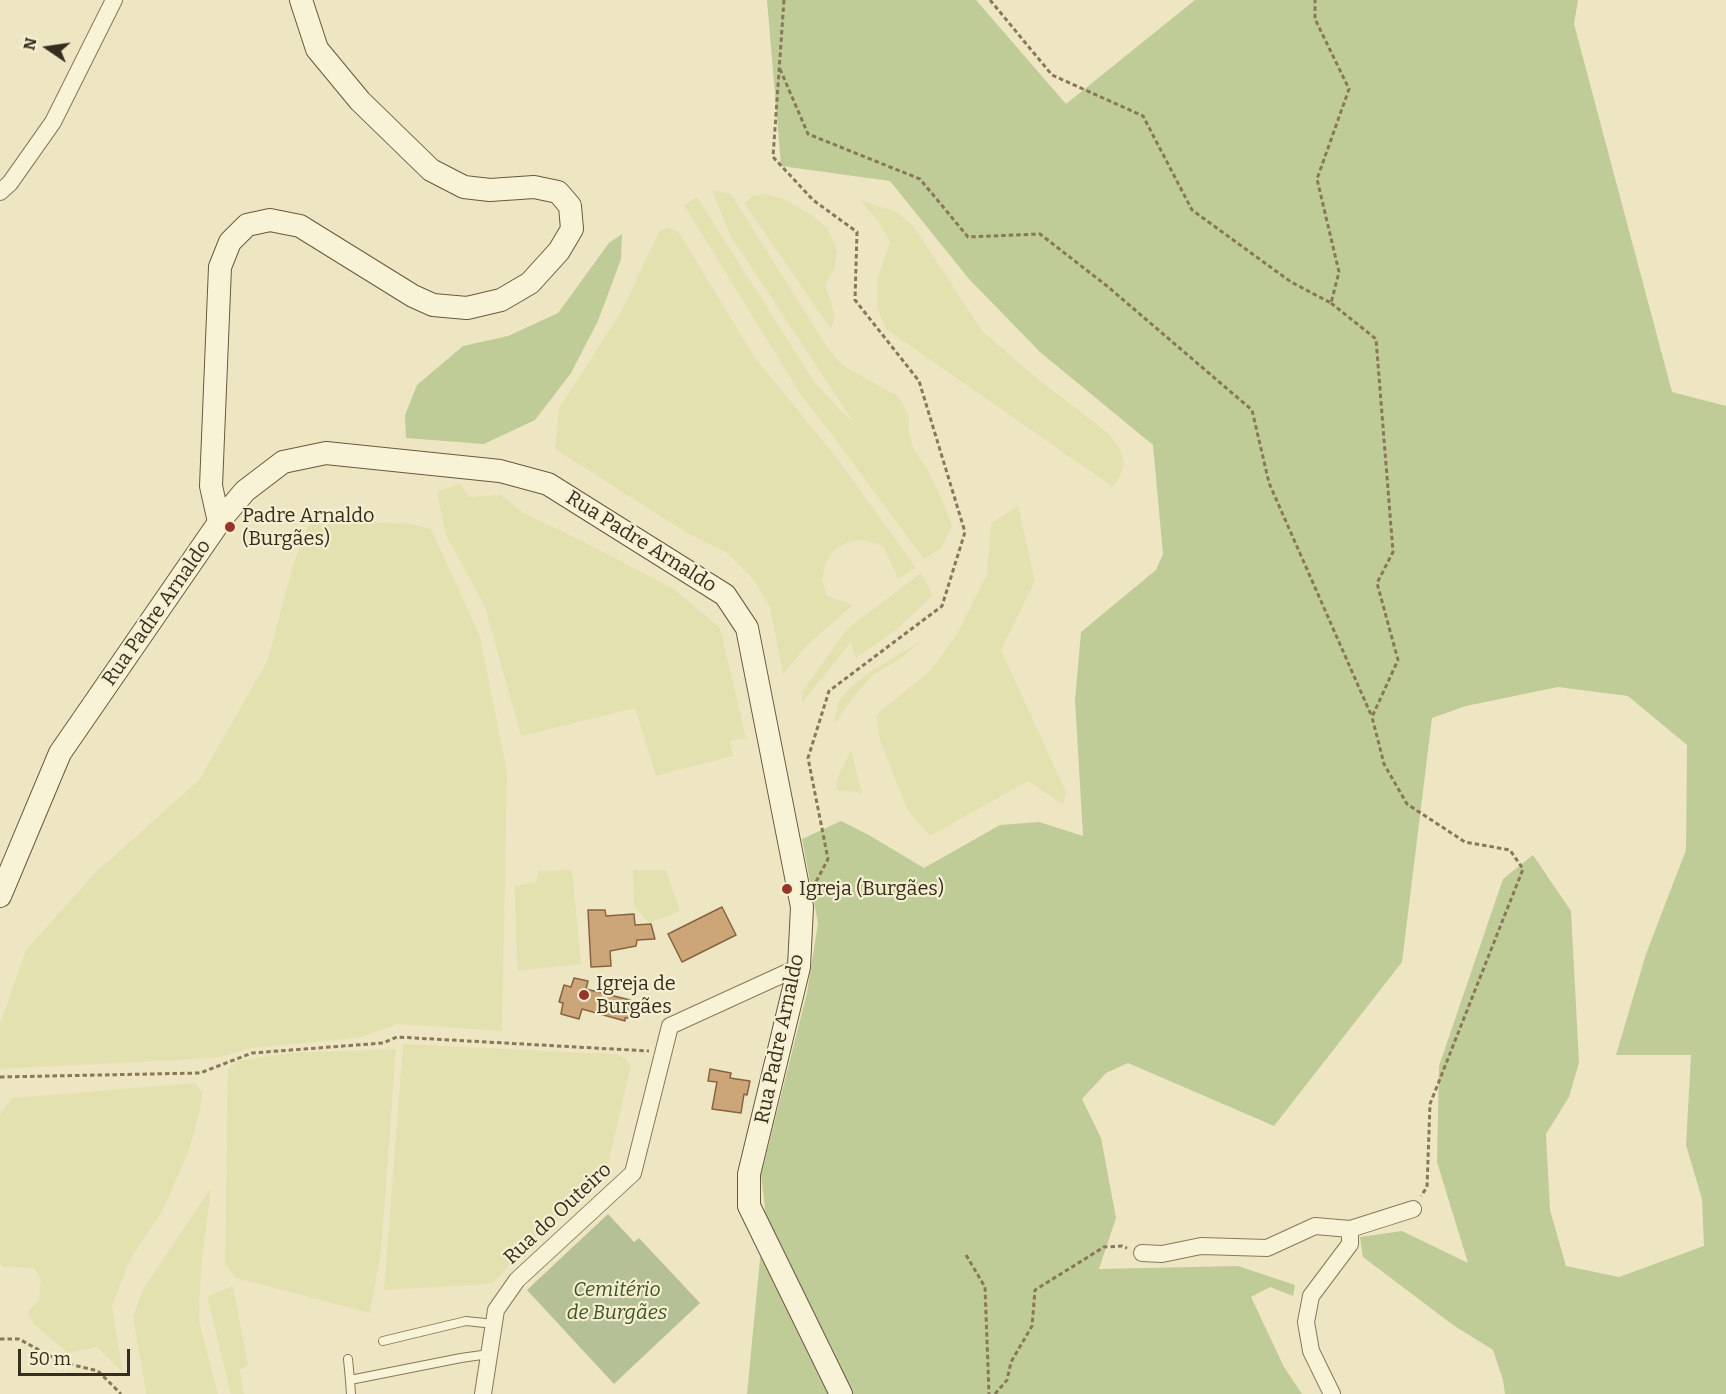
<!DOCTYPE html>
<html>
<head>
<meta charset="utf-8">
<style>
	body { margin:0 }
	#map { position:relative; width:1726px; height:1394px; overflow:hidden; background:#eee6c3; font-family:Bitter,serif }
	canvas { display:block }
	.north { position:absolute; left:18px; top:18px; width:60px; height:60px; -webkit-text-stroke:4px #f5efd2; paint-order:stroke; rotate:283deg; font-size:16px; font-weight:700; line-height:24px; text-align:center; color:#372d1e }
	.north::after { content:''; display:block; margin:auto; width:21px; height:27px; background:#372d1e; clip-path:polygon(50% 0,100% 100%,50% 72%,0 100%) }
	.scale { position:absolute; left:18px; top:1349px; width:112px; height:27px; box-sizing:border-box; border:3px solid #372d1e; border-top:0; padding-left:8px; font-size:18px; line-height:21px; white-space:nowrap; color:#372d1e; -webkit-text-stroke:4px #f5efd2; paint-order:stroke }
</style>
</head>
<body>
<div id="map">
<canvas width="1726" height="1394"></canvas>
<div class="north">N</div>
<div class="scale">50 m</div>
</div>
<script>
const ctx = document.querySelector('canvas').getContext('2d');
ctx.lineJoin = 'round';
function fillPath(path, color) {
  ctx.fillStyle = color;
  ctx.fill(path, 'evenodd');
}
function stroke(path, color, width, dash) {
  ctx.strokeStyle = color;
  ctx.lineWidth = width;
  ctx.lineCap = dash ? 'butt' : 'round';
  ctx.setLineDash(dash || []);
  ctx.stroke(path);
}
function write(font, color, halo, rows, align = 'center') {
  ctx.font = font + ' Bitter,serif';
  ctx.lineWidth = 4.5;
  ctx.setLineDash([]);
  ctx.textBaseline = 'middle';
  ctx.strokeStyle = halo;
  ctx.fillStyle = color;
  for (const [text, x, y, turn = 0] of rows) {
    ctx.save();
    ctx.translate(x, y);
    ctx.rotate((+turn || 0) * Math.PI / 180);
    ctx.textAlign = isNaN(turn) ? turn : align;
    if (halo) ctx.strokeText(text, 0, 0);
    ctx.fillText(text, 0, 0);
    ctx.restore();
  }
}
const farmland = new Path2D(`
	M 712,190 L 731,194 L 829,350 L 842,365 L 899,397 L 909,416 L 908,430 L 914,450 L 927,469 L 945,506 L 952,526 L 941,548 L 924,559 L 833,436 L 801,395 L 684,205 L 697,197 L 815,383 L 844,414 L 853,421 L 731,237 Z
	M 767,194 L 783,199 L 812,215 L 827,228 L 837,251 L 834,269 L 825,285 L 831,301 L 835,318 L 831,329 L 744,203 L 754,195 Z
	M 860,200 L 897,212 L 913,226 L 983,332 L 1039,380 L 1108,433 L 1120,449 L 1124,462 L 1121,474 L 1113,487 L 886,329 L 877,308 L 877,280 L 890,242 L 878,221 Z
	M 669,228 L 678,231 L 755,358 L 837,458 L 916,568 L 897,579 L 895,571 L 883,546 L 864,540 L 848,542 L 833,551 L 825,565 L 822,580 L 827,596 L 853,605 L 806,646 L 783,674 L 770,607 L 753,579 L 726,552 L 687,533 L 555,449 L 559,408 L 620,314 L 657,236 L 660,230 Z
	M 460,483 L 469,497 L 501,495 L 523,513 L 582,541 L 674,589 L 720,628 L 746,738 L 730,741 L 733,756 L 656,776 L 635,708 L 521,736 L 485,607 L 446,535 L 437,492 Z
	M 1018,506 L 1035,581 L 1001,650 L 1066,792 L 1063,805 L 1028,781 L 930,836 L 907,809 L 880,740 L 876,715 L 931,670 L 957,634 L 987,574 L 991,523 Z
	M 310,522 L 406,523 L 431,529 L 480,636 L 507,771 L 502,1031 L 397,1024 L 359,1038 L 252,1048 L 217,1058 L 0,1069 L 0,1024 L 26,950 L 95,873 L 199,780 L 268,660 L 293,565 Z
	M 921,573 L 933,595 L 896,630 L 856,658 L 851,642 L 802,703 L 802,692 L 847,629 Z
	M 921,641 L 900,659 L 873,675 L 855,695 L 834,724 L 838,703 L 849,688 L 873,670 Z
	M 851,750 L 862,793 L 837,790 L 836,782 Z
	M 572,870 L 581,964 L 517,971 L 515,886 L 536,882 L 538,871 Z
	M 633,870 L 666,870 L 680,911 L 649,923 L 634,906 Z
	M 403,1044 L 615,1054 L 625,1058 L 631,1065 L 604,1182 L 535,1237 L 492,1284 L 384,1290 Z
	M 396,1049 L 381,1252 L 370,1313 L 236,1278 L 225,1263 L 228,1069 L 237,1061 L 290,1053 Z
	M 195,1083 L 202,1092 L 200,1110 L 189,1150 L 162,1212 L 130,1259 L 112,1306 L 123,1373 L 97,1347 L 68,1353 L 33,1323 L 28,1311 L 39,1300 L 41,1279 L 34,1268 L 5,1267 L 0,1264 L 0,1114 L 12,1098 Z
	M 211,1188 L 201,1268 L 199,1321 L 218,1394 L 146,1394 L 133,1317 L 143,1289 Z
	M 233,1286 L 248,1365 L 240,1370 L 244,1394 L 231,1394 L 207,1296 Z`);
const green = new Path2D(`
	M 767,0 L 976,0 L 1066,104 L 1195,0 L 1578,0 L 1574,24 L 1672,392 L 1726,406 L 1726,1394 L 1505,1394 L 1503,1380 L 1493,1350 L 1453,1325 L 1363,1257 L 1360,1237 L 1402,1231 L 1468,1263 L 1437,1162 L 1439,1066 L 1503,879 L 1533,855 L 1571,911 L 1579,1063 L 1569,1097 L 1546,1134 L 1550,1210 L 1566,1266 L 1619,1277 L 1704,1246 L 1702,1199 L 1686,1145 L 1691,1055 L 1616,1055 L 1646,954 L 1686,850 L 1687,745 L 1628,696 L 1558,687 L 1466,706 L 1432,718 L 1402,962 L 1274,1126 L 1128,1063 L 1106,1073 L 1082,1099 L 1101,1138 L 1116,1218 L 1099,1269 L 1238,1266 L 1295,1285 L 1293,1296 L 1270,1287 L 1251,1297 L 1284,1367 L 1302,1394 L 747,1394 L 765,1207 L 761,1175 L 807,993 L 818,923 L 802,839 L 841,821 L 867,834 L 924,868 L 1000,825 L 1039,822 L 1083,836 L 1075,700 L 1081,632 L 1156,570 L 1163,554 L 1153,445 L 1040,352 L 969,279 L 890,181 L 781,166 Z
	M 622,234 L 621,259 L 598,321 L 571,373 L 535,420 L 484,444 L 406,438 L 405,415 L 417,385 L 463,346 L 508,336 L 558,313 L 609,243 Z`);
const cemetery = new Path2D(`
	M 608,1214 L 634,1242 L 639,1238 L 700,1303 L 614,1384 L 527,1290 Z`);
const building = new Path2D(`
	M 722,907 L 736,935 L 682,962 L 668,934 Z
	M 588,910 L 605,910 L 606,916 L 634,914 L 635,925 L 651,924 L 655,939 L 637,940 L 636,946 L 610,951 L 611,966 L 591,967 Z
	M 574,978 L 588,981 L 586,989 L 630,1000 L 629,1003 L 634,1004 L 636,1018 L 629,1016 L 628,1018 L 625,1018 L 625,1021 L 582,1009 L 579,1019 L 561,1014 L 563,1003 L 559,1002 L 564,985 L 571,987 Z
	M 710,1069 L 731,1073 L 730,1078 L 750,1081 L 747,1095 L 744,1094 L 741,1113 L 712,1109 L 717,1082 L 708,1081 Z`);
const path = new Path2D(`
	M 784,0 L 773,157 L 813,200 L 857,232 L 855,300 L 919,381 L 965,532 L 942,606 L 829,691 L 808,758 L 828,859 L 816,882
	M 990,0 L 1052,75 L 1143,116 L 1192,210 L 1291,282 L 1331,303 L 1339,272 L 1317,179 L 1349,89 L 1315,19 L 1315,0
	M 780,69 L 808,134 L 920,179 L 968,237 L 1040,234 L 1107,286 L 1252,410 L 1269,483 L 1372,717
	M 1331,303 L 1376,339 L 1393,552 L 1377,583 L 1398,660 L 1372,717 L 1384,764 L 1407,804 L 1465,842 L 1510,850 L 1523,869 L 1430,1104 L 1427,1187 L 1421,1196
	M 0,1077 L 200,1073 L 252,1053 L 383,1043 L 397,1037 L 649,1051
	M 966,1255 L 985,1287 L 989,1394
	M 0,1339 L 19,1339 L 61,1362 L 98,1371 L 121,1394
	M 995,1394 L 1007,1380 L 1011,1362 L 1032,1326 L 1035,1290 L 1104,1247 L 1122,1246 L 1127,1248`);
const lane = new Path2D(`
	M 383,1341 L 466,1321 L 494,1324
	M 348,1359 L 350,1380
	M 351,1394 L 350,1380 L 461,1358 L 489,1354`);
const street = new Path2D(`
	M 0,192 L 10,183 L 53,122 L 114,0
	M 1350,1229 L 1413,1209
	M 1142,1253 L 1162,1254 L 1201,1246 L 1267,1248 L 1315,1226 L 1350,1229 L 1350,1244 L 1311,1296 L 1306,1322 L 1311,1351 L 1332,1394
	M 483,1394 L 496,1310 L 517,1280 L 633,1173 L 670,1026 L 799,967`);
const secondary = new Path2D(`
	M 219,522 L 211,486 L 220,267 L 230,242 L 247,225 L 270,220 L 300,226 L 413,296 L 433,305 L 467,308 L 501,300 L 530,283 L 559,251 L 572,229 L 570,206 L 558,192 L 534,187 L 490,190 L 464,187 L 431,170 L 360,101 L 317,49 L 301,0
	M 0,896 L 60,753 L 222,518 L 245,491 L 283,462 L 326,453 L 500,471 L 548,484 L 725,595 L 747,628 L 802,907 L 799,967 L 749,1174 L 749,1206 L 841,1394`);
const markers = [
	[230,527,6,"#96362a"],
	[787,889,6,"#96362a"],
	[584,995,6,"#96362a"]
];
const poiNames = [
	["Padre Arnaldo",242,516],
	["(Burgães)",242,539],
	["Igreja (Burgães)",799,889],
	["Igreja de",596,984],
	["Burgães",596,1007]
];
const streetNames = [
	["Rua Padre Arnaldo",641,542,32],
	["Rua Padre Arnaldo",157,613,-55],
	["Rua Padre Arnaldo",780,1039,-78],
	["Rua do Outeiro",558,1214,-43]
];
const parkNames = [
	["Cemitério",617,1290],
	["de Burgães",617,1313]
];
fillPath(farmland, '#e3e1b0');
fillPath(green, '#bfcc97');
fillPath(cemetery, '#b6c096');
fillPath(building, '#cca579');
stroke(building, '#876440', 1.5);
stroke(lane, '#88785a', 10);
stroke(street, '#88785a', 18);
stroke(secondary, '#69593d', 24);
stroke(path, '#88785a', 3, [4.5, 3]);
stroke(lane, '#f8f2d6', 8);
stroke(street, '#f8f2d6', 16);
stroke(secondary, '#f8f2d6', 22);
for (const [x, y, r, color] of markers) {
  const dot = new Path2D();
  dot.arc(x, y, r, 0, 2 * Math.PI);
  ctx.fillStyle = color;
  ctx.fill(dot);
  stroke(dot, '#f5efd2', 2);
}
write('20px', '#372d1e', '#f5efd2', poiNames, 'left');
write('20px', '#372d1e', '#f5efd2', streetNames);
write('italic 20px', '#425424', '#f5efd2', parkNames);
</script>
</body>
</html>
